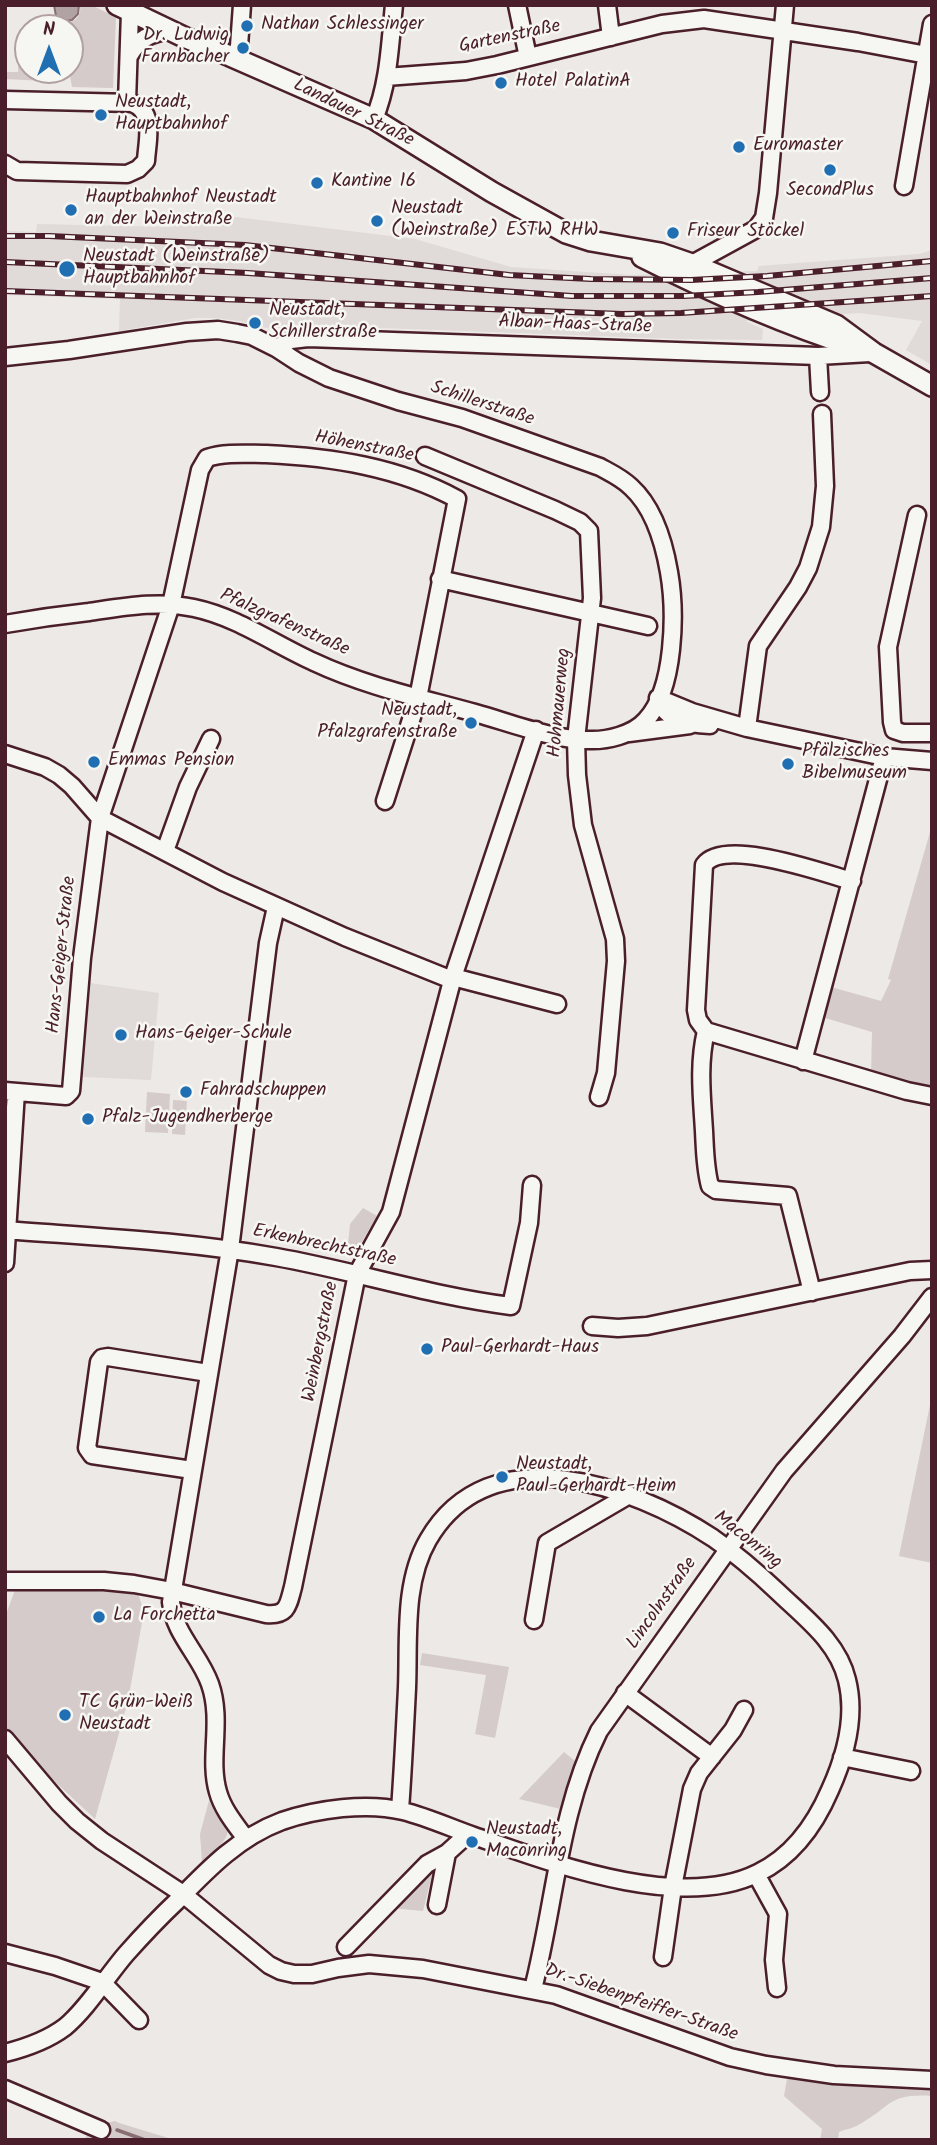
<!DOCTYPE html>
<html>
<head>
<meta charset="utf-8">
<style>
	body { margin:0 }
	#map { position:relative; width:937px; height:2145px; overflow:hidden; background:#ece9e6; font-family:Kalam,sans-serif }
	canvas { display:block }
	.frame { position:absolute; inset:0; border:7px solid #4a1f2b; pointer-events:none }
	.north { position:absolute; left:14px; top:14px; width:70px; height:70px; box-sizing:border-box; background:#f6f6f2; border:2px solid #b1a0a2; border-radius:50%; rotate:0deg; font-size:19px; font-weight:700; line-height:28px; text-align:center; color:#4a1f2b }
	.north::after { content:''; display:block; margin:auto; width:24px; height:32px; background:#1f6fb2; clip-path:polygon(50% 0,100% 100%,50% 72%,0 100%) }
</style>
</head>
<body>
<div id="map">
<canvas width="937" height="2145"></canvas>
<div class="frame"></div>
<div class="north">N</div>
</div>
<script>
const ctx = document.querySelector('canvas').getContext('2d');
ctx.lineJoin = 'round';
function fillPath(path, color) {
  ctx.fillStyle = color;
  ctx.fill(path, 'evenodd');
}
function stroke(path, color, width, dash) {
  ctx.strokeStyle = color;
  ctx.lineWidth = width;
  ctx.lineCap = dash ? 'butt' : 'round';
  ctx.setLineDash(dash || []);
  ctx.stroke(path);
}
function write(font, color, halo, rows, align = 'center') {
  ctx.font = font + ' Kalam,sans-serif';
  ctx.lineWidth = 5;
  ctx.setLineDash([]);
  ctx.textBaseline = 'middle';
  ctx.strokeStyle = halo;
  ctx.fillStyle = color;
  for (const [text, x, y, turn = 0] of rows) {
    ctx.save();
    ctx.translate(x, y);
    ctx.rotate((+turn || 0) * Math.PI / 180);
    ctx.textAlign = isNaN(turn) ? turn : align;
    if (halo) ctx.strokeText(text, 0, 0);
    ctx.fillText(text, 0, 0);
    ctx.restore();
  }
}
const built = new Path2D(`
	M 187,211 L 415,239 L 511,267 L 631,275 L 757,271 L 759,266 L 919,254 L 932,250 L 932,365 L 906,350 L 922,321 L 859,313 L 745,321 L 763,329 L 762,340 L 679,339 L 299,325 L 275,330 L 239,321 L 215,318 L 195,318 L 119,331 L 120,299 L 5,295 L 5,231 L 36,232 L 37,224 L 171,227 L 171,216 L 186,216 Z
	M 90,983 L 159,993 L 151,1080 L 83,1077 Z`);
const green = new Path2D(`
	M 80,5 L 91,5 L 116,17 L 113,88 L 72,87 L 69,70 L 70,28 L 62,28 L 61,23 C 73,24 82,18 80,5 Z
	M 19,43 L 28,43 L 28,70 L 42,70 L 45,81 L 5,79 L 5,72 L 18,72 Z
	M 932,825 L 932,1089 L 871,1077 L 872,1032 L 822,1017 L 831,987 L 881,1001 L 891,980 L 888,979 Z
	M 147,1092 L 170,1094 L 168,1133 L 145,1132 Z
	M 173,1100 L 187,1101 L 185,1135 L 172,1134 Z
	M 363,1208 L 377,1216 L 354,1255 L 347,1255 L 350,1224 Z
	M 932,1395 L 932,1563 L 899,1556 Z
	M 63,1589 L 115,1591 L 138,1594 L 144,1611 L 128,1701 L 95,1819 L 21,1750 L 5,1729 L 5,1617 L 15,1590 Z
	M 422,1653 L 509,1667 L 495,1738 L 475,1734 L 486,1675 L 420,1665 Z
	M 564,1752 L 575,1761 L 565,1810 L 519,1799 Z
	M 211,1793 C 231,1833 239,1830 202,1862 L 200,1834 Z
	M 434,1867 L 423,1911 L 391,1908 Z
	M 790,2062 L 932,2084 L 932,2096 C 889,2093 892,2106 860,2124 C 854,2128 846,2129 839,2132 L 838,2140 L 820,2140 L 822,2129 L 784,2096 Z
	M 115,2121 L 119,2123 L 175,2140 L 83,2140 L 97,2125 Z`);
const water = new Path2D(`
	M 54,5 L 79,5 L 78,14 L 72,20 L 63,21 L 56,16 Z`);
const stream = new Path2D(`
	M 117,2130 L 145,2140`);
const minor = new Path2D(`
	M 517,5 L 528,57
	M 607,5 L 611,37
	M 129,56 C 139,38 150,34 169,30
	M 235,58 L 239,46 L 242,5
	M 386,77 L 466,71 L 497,65 L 662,24 L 704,19 L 858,42 L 932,56
	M 5,100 L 132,103 C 156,112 147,141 146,161 L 138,169 L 127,174 L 17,171 L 5,164
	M 127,102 L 130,12
	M 374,119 C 389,84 390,43 394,5
	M 904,186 L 932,24
	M 692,264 L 756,229 L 764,218 L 768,193 L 785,5
	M 276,348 L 291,340 L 308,338 L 818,356 L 870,353
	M 818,356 L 820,392
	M 5,357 L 69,350 L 187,332 L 218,330 L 237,333 L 252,336 L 276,348 L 299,363 L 329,378 L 398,401 L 462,418 L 600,467 C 611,473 622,478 631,487 C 653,507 664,543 669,572 C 676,612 675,689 646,720 C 633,735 606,741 588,740 C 554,740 508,722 475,713 C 421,698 365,686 314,662 C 274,644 237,617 194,608 C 159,600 123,607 89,612 C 61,615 33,619 5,624
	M 425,456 L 555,510 L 580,522 L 589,531 L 592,598 L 576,739 L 577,775 L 583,825 L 615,939 L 616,961 L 606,1073 L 599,1097
	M 917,515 L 888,647 L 892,722 L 894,730 L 903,733 L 932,733
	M 440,579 L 648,626
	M 658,698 L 692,712 L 747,728 L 884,757 L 932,761
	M 658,698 C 666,721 688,724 710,725
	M 747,728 L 758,646 L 798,587 L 808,568 L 821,527 L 825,486 L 822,414
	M 629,733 L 690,725
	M 5,754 L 45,767 L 59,775 L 72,786 L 100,818 L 223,882 L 345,937 L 452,980
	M 165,851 L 188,787 L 211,739
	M 453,977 L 557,1004
	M 706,1031 C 698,1065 702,1097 704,1131 C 705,1149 705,1168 710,1186 L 716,1190 L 788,1196 L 812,1292
	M 706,1031 L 698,1020 L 696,1010 L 704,865 C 724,837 823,873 852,881
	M 706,1031 L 907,1091 L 932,1096
	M 803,1061 L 884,757
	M 5,1091 L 66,1096 L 71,1091 L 82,958 L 100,818 L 171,605 L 200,470 L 207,458 C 225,452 247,454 266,454 C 332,457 398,467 457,499 L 418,698 L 385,801
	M 5,1230 C 96,1237 186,1241 276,1257 C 355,1271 431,1296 511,1306 L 529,1223 L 532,1185
	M 5,1263 L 16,1092
	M 592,1326 L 618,1328 L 647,1326 L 910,1271 L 932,1270
	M 192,1470 L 92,1455 L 87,1448 L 99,1362 L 102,1358 L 108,1357 L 208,1373
	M 5,1581 L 104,1581 L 134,1584 L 172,1591 L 266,1614 C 288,1616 288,1605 293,1587 L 357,1274 L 391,1212 L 453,977 L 536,730
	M 534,1620 L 547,1543 L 629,1495
	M 625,1693 L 712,1757
	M 5,1739 L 59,1803 L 77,1821 L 102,1841 L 183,1894 L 269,1965 L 281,1971 L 294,1974 L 312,1974 L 338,1968 L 369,1964 L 423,1969 L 556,1995 L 730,2057 L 766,2065 L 834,2075 L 932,2080
	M 842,1757 L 911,1771
	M 246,1839 C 236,1825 223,1810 218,1792 C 208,1758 223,1721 210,1684 C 200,1655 174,1634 171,1602 L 230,1249 L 268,943 L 276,907
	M 756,1874 L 778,1914 L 774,1960 L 777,1988
	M 437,1905 L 447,1853
	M 346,1947 L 427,1864 L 447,1853 L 468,1834
	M 5,1953 L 55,1966 L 102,1982 L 139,2020
	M 663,1957 L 673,1887 L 692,1789 L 699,1773 L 733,1730 L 744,1710
	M 533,1989 C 555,1904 559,1811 599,1731 L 784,1471 L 902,1336 L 932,1297
	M 5,2053 C 25,2048 49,2039 65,2027 C 87,2009 107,1976 126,1954 C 142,1936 160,1917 178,1900 C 209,1868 239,1837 282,1821 C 317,1809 367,1802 403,1811 C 427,1817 451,1828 474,1836 C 552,1863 680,1912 758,1873 C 793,1856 815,1825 830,1790 C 845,1757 856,1716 847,1680 C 838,1642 805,1618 778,1592 C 758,1573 736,1554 713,1538 C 633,1485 489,1434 428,1540 C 403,1583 409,1640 407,1688 C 405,1728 403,1769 400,1810
	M 5,2089 L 101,2130`);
const major = new Path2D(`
	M 117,5 L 186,38 L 230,56 L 374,119 L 492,192 L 566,233 L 591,241 L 660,253 L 692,264 L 836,325 L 874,353 L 932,386
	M 642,257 C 711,292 783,324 856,347`);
const rail = new Path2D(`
	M 5,236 L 49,236 L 245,245 L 509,275 L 591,279 L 691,280 L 767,276 L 932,261
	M 5,262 L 248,273 L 572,296 L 684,296 L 758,292 L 932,278
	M 5,291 L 622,314 L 681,313 L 932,296`);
const markers = [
	[247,26,7,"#1f6fb2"],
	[243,48,7,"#1f6fb2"],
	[501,83,7,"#1f6fb2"],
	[101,115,7,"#1f6fb2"],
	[739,147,7,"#1f6fb2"],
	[830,170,7,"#1f6fb2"],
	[317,183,7,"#1f6fb2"],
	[71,210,7,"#1f6fb2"],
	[377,221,7,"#1f6fb2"],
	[673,233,7,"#1f6fb2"],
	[67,269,9,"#1f6fb2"],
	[255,323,7,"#1f6fb2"],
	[471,723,7,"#1f6fb2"],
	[94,762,7,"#1f6fb2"],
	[788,764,7,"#1f6fb2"],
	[121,1035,7,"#1f6fb2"],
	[186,1092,7,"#1f6fb2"],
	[88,1119,7,"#1f6fb2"],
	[427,1349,7,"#1f6fb2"],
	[502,1477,7,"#1f6fb2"],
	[99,1617,7,"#1f6fb2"],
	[65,1715,7,"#1f6fb2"],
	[472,1842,7,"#1f6fb2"]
];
const poiNames = [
	["Nathan Schlessinger",261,26],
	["Dr. Ludwig",229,37,"right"],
	["Farnbacher",229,59,"right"],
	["Hotel PalatinA",515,83],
	["Neustadt,",115,104],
	["Hauptbahnhof",115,126],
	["Euromaster",753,147],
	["Kantine 16",331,183],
	["SecondPlus",830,192,"center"],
	["Hauptbahnhof Neustadt",85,199],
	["an der Weinstraße",85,221],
	["Neustadt",391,210],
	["(Weinstraße) ESTW RHW",391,232],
	["Friseur Stöckel",687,233],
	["Neustadt (Weinstraße)",83,258],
	["Hauptbahnhof",83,280],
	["Neustadt,",269,312],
	["Schillerstraße",269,334],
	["Neustadt,",457,712,"right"],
	["Pfalzgrafenstraße",457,734,"right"],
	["Pfälzisches",802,753],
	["Bibelmuseum",802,775],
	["Emmas Pension",108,762],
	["Hans-Geiger-Schule",135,1035],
	["Fahradschuppen",200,1092],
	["Pfalz-Jugendherberge",102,1119],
	["Paul-Gerhardt-Haus",441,1349],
	["Neustadt,",516,1466],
	["Paul-Gerhardt-Heim",516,1488],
	["La Forchetta",113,1617],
	["TC Grün-Weiß",79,1704],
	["Neustadt",79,1726],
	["Neustadt,",486,1831],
	["Maconring",486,1853]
];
const streetNames = [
	["Gartenstraße",510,38,-12],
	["Landauer Straße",353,114,26],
	["Alban-Haas-Straße",575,326,2],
	["Schillerstraße",482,405,18],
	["Höhenstraße",364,448,11],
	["Pfalzgrafenstraße",284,624,24],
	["Hohmauerweg",561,703,-85],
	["Hans-Geiger-Straße",63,955,-84],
	["Erkenbrechtstraße",324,1247,12],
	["Weinbergstraße",322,1342,-79],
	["Maconring",747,1541,38],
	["Lincolnstraße",663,1604,-55],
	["Dr.-Siebenpfeiffer-Straße",641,2004,19]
];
fillPath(built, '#e0dad8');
fillPath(green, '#d4cbca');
fillPath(water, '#b1a2a3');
stroke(water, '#886e73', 2);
stroke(stream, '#886e73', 3.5);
stroke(minor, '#4a1f2b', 21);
stroke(major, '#4a1f2b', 24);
stroke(minor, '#f6f6f2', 16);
stroke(major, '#f6f6f2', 19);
stroke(rail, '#4a1f2b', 6);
stroke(rail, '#f6f6f2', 3.5, [10]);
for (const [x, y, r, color] of markers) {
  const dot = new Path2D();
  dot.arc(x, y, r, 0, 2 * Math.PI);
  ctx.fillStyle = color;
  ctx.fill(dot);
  stroke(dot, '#f6f6f2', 2.5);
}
write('19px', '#4a1f2b', '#f6f6f2', poiNames, 'left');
write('19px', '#4a1f2b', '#f6f6f2', streetNames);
</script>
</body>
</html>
